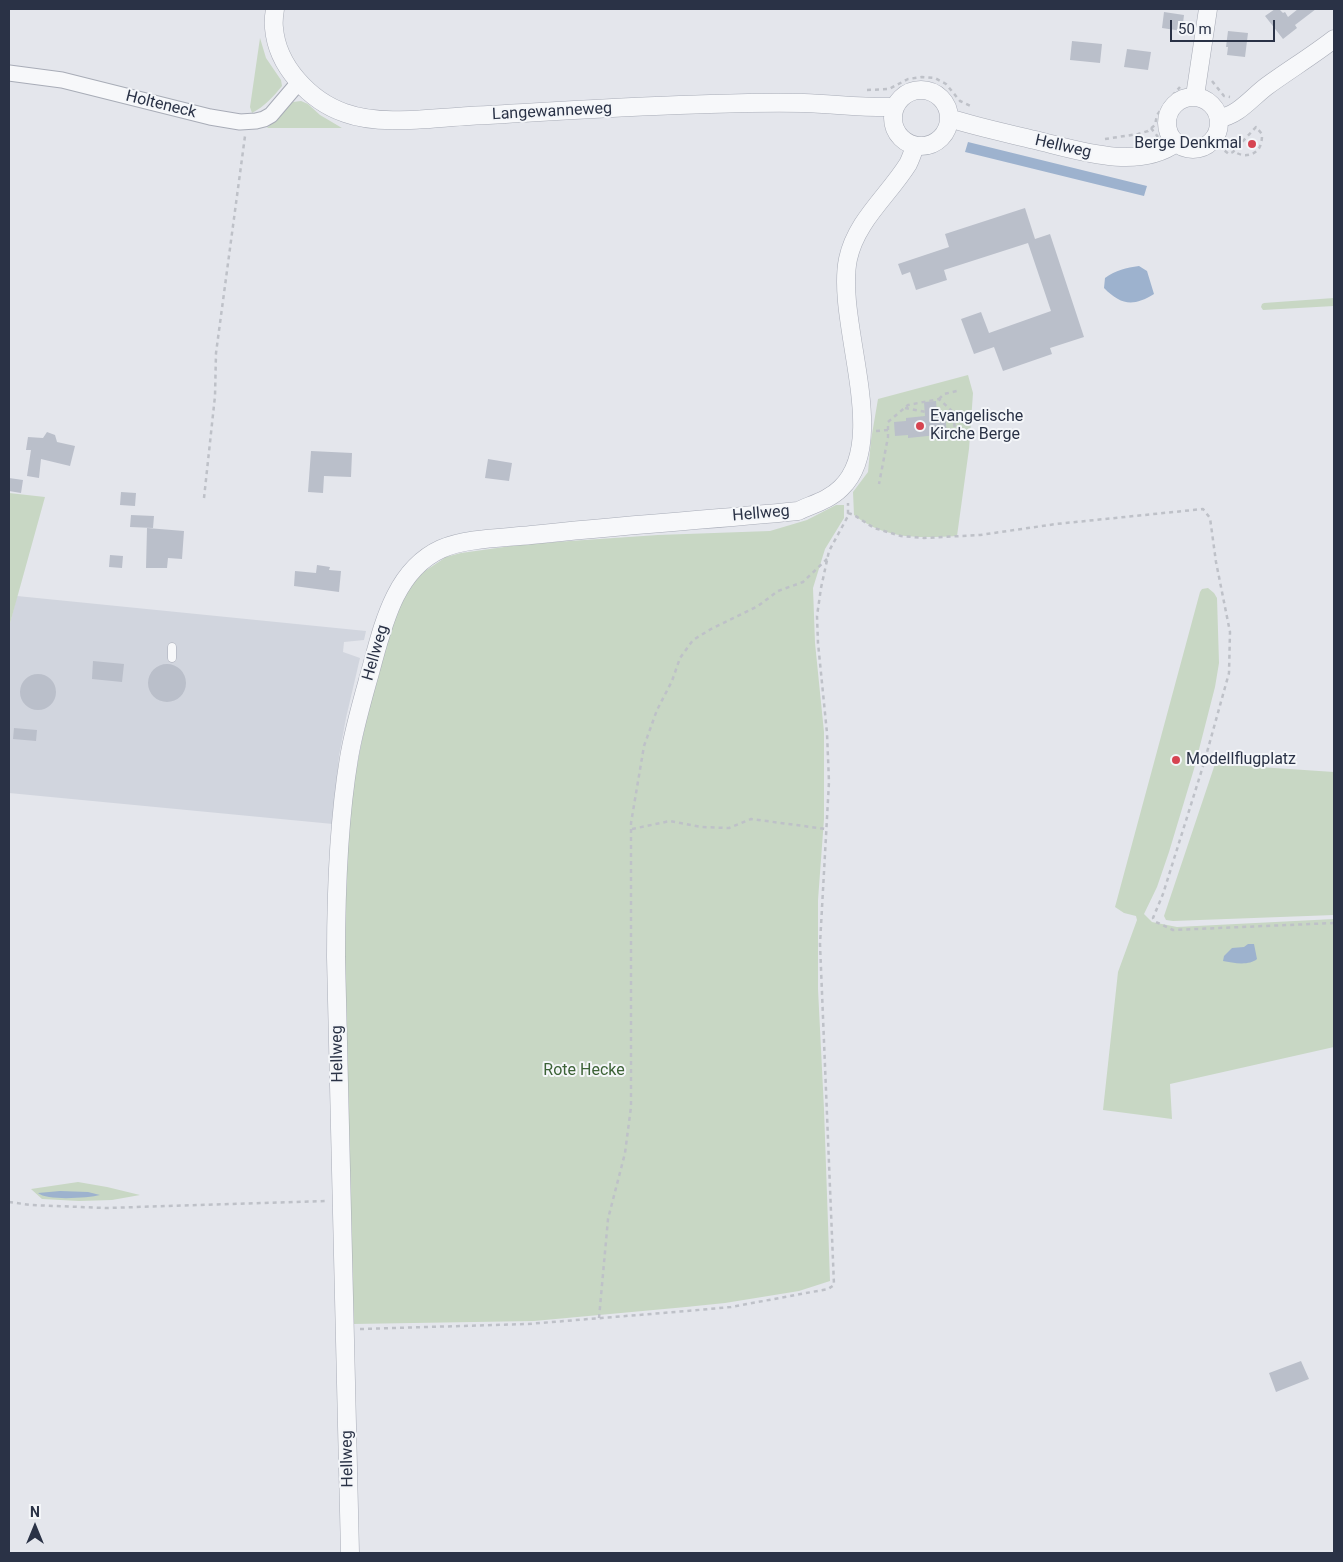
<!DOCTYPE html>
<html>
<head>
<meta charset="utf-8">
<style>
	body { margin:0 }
	#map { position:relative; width:1343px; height:1562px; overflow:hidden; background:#e4e6ec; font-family:Roboto,sans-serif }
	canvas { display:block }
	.frame { position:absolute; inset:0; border:10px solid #2a3246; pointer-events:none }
	.north { position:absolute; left:10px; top:1502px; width:50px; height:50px; -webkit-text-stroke:4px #f4f6f9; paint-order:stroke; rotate:0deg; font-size:14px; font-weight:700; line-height:20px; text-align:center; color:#2a3246 }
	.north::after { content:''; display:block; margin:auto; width:18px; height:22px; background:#2a3246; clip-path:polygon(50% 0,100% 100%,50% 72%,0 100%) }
	.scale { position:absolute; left:1170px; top:20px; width:105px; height:22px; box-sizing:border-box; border:2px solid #2a3246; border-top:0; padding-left:6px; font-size:15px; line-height:18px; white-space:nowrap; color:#2a3246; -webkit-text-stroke:4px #f4f6f9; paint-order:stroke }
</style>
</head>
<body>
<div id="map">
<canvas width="1343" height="1562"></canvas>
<div class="frame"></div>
<div class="north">N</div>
<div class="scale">50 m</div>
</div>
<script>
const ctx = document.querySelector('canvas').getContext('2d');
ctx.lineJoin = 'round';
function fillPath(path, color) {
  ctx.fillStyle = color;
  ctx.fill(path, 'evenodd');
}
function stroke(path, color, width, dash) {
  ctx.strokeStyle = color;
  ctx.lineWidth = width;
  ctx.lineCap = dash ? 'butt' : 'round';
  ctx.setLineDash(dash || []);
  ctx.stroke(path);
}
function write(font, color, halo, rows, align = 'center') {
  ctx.font = font + ' Roboto,sans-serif';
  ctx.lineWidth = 4;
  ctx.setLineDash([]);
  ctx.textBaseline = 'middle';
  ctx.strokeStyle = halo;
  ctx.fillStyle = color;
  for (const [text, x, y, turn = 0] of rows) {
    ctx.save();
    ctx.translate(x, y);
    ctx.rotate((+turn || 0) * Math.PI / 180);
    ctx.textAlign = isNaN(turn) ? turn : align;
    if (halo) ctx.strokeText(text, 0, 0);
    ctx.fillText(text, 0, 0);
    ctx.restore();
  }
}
const built = new Path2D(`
	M 17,596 L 366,631 L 364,640 L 344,642 L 343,652 L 360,658 L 346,718 L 339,756 L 333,824 L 9,793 L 9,627 Z`);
const green = new Path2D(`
	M 260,38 L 266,58 L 281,80 L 282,86 C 273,97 265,106 252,113 L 250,107 Z
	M 301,101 L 308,104 L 320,115 L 342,128 L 267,128 L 293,102 Z
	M 1334,298 L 1334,306 L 1263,310 L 1261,307 L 1262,304 L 1264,303 Z
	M 968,375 L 973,393 L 969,449 L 957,536 C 919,538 886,540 854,515 L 853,492 L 868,472 L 871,440 L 878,399 Z
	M 9,493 L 45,497 L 9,627 Z
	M 836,505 L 844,505 L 844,518 L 825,549 L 813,588 L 815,643 L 824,732 L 824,819 L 818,900 L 818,989 L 824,1109 L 830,1281 L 799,1291 L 725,1303 L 686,1307 L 534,1321 L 353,1324 L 343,957 L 348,810 L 366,721 L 384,653 L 401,600 L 414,582 L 425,571 L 446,557 L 461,553 L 526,544 L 658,535 L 770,531 L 807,520 Z
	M 1208,588 L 1214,593 L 1217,598 L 1219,663 L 1215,687 L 1194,769 L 1169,852 L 1157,887 L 1144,914 L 1152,922 L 1177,927 L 1334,919 L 1334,1047 L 1170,1084 L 1172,1119 L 1103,1110 L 1118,972 L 1137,920 L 1136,916 L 1124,913 L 1115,907 L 1200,592 L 1202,589 Z
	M 1215,764 L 1334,772 L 1334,915 L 1173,921 L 1166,920 L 1164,916 Z
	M 78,1182 L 107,1187 L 140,1195 L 112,1200 L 79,1201 L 42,1199 L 31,1189 Z`);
const water = new Path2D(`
	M 968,142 L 1147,186 L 1144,196 L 965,152 Z
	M 1139,266 L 1147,271 L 1154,294 C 1133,307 1121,305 1104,288 L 1105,278 C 1116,270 1126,268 1139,266 Z
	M 1248,944 L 1254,944 L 1257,959 C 1249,966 1233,963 1223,961 L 1224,956 L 1232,948 L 1244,947 Z
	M 60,1191 L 88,1192 L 100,1195 C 88,1198 47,1201 38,1193 Z`);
const building = new Path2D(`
	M 1275,9 L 1279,9 L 1283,13 L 1285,12 L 1288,17 L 1298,9 L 1316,9 L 1295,25 L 1297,28 L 1283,39 L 1265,16 Z
	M 1164,12 L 1184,15 L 1182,31 L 1162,28 Z
	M 1228,31 L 1248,33 L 1245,57 L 1227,55 L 1228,47 L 1226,47 Z
	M 1072,41 L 1102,44 L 1100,63 L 1070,60 Z
	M 1127,49 L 1151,52 L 1148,70 L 1124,67 Z
	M 1025,208 L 1035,239 L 1050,234 L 1084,337 L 1050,348 L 1052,354 L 1003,371 L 994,347 L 974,354 L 961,319 L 981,312 L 989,333 L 1051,311 L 1028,243 L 944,270 L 947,280 L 916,290 L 910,272 L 902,275 L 898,264 L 949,247 L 945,234 Z
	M 936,401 L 937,414 L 945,414 L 947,434 L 908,438 L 908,435 L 895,436 L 894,422 L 906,421 L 906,418 L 925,416 L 924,402 Z
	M 47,432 L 55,435 L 57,442 L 75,446 L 70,466 L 41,459 L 39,478 L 27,476 L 31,450 L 26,450 L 28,437 L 43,438 Z
	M 311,451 L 352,453 L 351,477 L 324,476 L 323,493 L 308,492 Z
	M 488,459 L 512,463 L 509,481 L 485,478 Z
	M 9,478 L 23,480 L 21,493 L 9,491 Z
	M 121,492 L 136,493 L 135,506 L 120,505 Z
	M 131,515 L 154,516 L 153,528 L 130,527 Z
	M 147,528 L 184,531 L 182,559 L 168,558 L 167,568 L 146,568 Z
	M 110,555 L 123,556 L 122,568 L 109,567 Z
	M 317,565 L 330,567 L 329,570 L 341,571 L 339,592 L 294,586 L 295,571 L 316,573 Z
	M 93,661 L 124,664 L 122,682 L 92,679 Z
	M148 683a19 19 0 1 1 38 0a19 19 0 1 1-38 0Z
	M20 692a18 18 0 1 1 36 0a18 18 0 1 1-36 0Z
	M 14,728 L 37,730 L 36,741 L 13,739 Z
	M 1301,1361 L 1309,1379 L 1276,1392 L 1269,1373 Z`);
const path = new Path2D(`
	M 1212,81 L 1224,96 L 1230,97
	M 867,90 L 889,89 L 908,79 L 922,77 L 935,78 L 946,84 L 960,101 L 973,107
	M 1151,128 L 1158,137
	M 1105,139 L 1138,134 L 1148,131 L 1155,125 L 1157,115 L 1165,104 L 1180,87
	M 1212,141 L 1229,154 L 1233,152 L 1256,127 L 1262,134 C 1262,137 1262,140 1261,143 C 1259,155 1243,159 1234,151
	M 939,399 L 944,394 L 957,391
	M 905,408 L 926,412
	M 888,430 L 888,422 L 908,405 L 939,399 L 953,412 L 955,430
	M 876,431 L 888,430 L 888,437 L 879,484
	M 204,498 L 215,396 L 216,353 L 245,136
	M 848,513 L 854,515 L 874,528 L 901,536 L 924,538 L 980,535 L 1056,524 L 1203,509 L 1210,518 L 1216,562 L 1230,632 L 1229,673 L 1204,763 L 1163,894 L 1153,918 L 1156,922 L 1173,930 L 1334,923
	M 632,829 L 670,821 L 701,827 L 729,828 L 751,819 L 826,829
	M 9,1202 L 31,1205 L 105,1208 L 327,1201
	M 599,1318 L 608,1219 L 625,1153 L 631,1107 L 631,823 L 644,746 L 657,710 L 672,681 L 680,658 L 693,640 L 711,629 L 758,606 L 778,591 L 803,582 L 827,559
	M 360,1329 L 528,1324 L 687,1311 L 731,1307 L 828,1289 L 834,1285 L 820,944 L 829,782 L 827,733 L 818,643 L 817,616 L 821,588 L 829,551 L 848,516 L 848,503`);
const service = new Path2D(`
	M 172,658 L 172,647`);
const minor = new Path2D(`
	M 9,73 L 62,80 L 210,117 L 240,122 L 256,121 L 264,119 L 271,115 L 299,82`);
const tertiary = new Path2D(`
	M 275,9 C 274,15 273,21 274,28 C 277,66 310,101 345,113 C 380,126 431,118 469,116 C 549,112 629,106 710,104 C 741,103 773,102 804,103 C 834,104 865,108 895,107
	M893 118a28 28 0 1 1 56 0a28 28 0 1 1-56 0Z
	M 1195,96 L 1208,9
	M1167 123a26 26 0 1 1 52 0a26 26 0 1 1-52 0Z
	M 949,118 C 977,127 1006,133 1035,140 C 1077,150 1137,171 1176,143
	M 1219,118 C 1238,116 1252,97 1267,86 C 1289,70 1312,56 1334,39
	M 350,1553 L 336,957 C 336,891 338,824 349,758 C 354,728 363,698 371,669 C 383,625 395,570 441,549 C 466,538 504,538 531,535 C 620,525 709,520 798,511 C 813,504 829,500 841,488 C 891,440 835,322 848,259 C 856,221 888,196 908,164 C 911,158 913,152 915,146`);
const markers = [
	[1252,144,5,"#d64451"],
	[920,426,5,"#d64451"],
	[1176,760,5,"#d64451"]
];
const streetNames = [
	["Holteneck",161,105,14],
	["Langewanneweg",552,112,-3],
	["Hellweg",1063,147,13],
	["Hellweg",761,514,-5],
	["Hellweg",376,653,-74],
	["Hellweg",338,1054,-91],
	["Hellweg",348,1459,-91]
];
const poiNames = [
	["Berge Denkmal",1242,144,"right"],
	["Evangelische",930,417],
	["Kirche Berge",930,435],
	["Modellflugplatz",1186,760]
];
const parkNames = [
	["Rote Hecke",584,1071]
];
fillPath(built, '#d1d5de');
fillPath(green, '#c8d7c4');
fillPath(water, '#9db2ce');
fillPath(building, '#babfca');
stroke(service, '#a8acb7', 9);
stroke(minor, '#a8acb7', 17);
stroke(tertiary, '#a8acb7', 19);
stroke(path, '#bec1c8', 2.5, [4, 4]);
stroke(service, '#f7f8fa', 8);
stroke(minor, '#f7f8fa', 15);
stroke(tertiary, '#f7f8fa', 18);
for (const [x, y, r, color] of markers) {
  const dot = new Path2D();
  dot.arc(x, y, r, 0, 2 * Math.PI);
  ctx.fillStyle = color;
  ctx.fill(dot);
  stroke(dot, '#f4f6f9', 2);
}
write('16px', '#2a3246', '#f4f6f9', streetNames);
write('16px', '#2a3246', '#f4f6f9', poiNames, 'left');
write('16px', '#3c6236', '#f4f6f9', parkNames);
</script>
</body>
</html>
